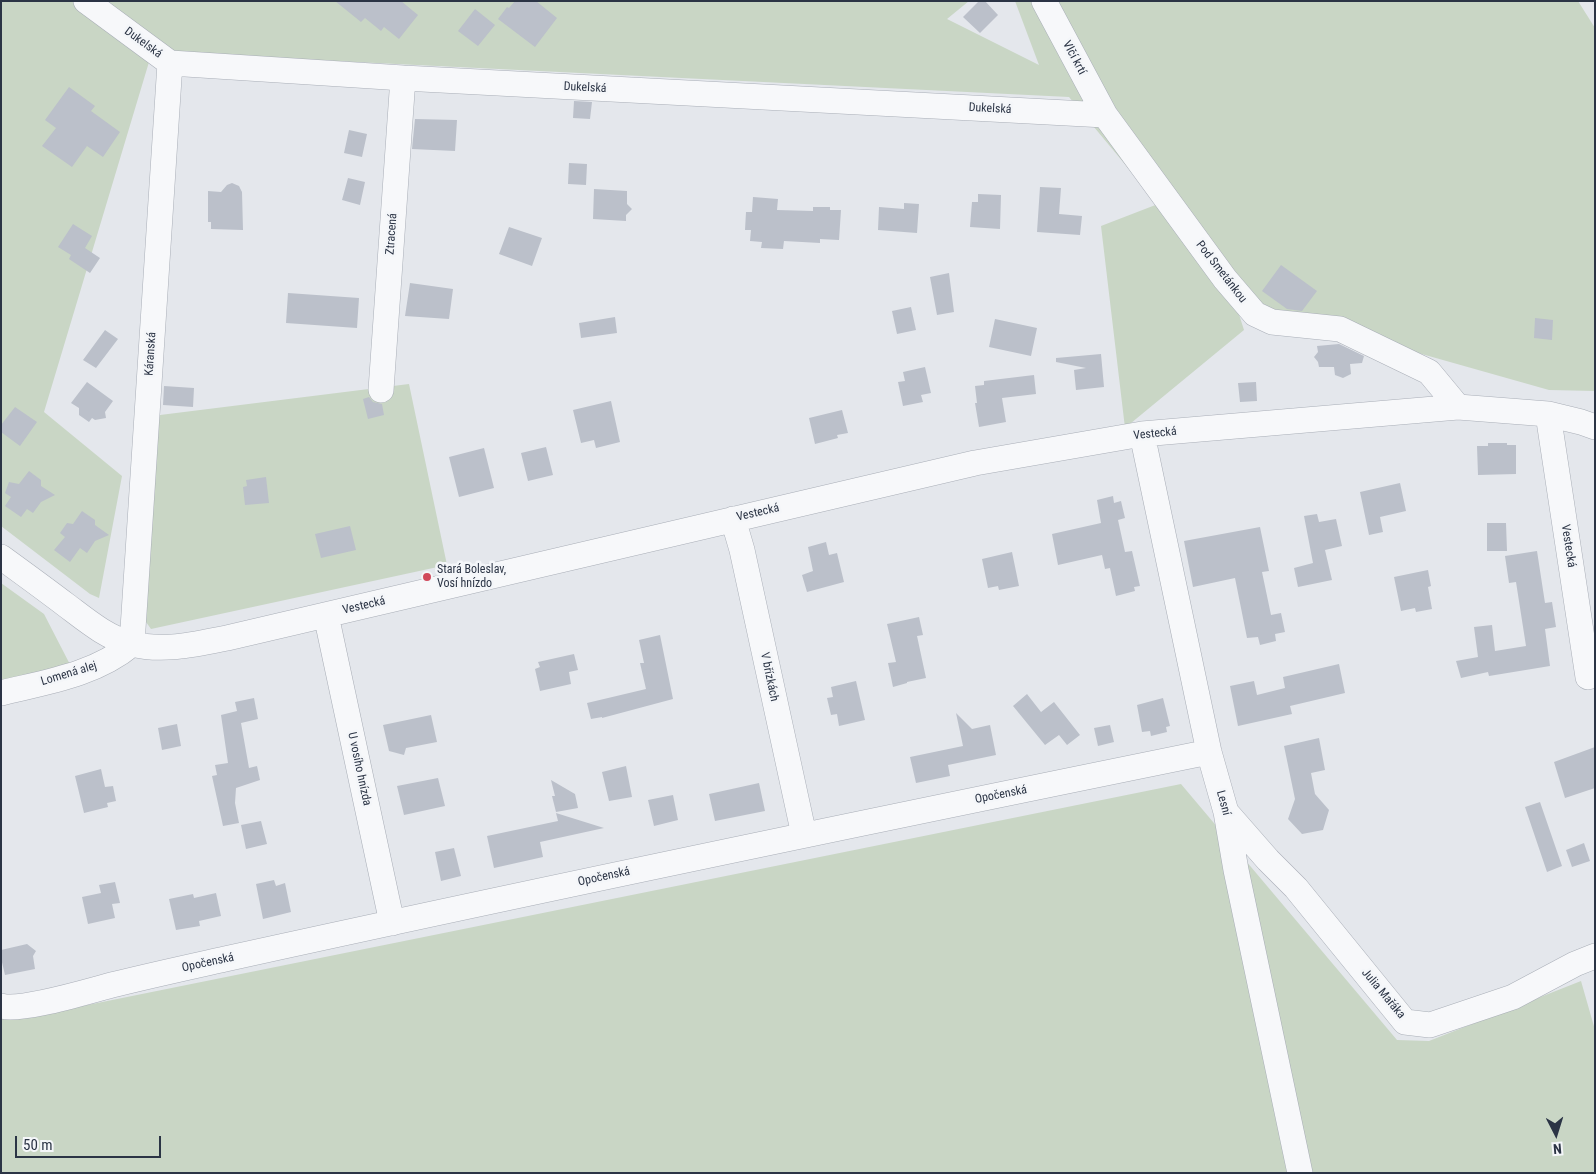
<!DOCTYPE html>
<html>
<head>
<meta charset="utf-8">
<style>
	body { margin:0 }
	#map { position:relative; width:1596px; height:1174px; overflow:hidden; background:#e4e7ec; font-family:"Roboto Condensed",sans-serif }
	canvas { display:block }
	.frame { position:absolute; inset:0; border:2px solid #2b3445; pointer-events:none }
	.north { position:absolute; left:1531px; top:1109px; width:50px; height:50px; -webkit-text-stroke:4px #f4f6f9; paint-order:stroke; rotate:175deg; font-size:14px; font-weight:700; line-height:20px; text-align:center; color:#2b3445 }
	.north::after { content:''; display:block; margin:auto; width:18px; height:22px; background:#2b3445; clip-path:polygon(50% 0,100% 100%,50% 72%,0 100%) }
	.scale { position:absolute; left:15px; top:1136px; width:146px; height:22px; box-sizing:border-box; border:2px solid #2b3445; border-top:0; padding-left:6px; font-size:15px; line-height:18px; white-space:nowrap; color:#2b3445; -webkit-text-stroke:4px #f4f6f9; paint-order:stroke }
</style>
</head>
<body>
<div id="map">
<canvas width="1596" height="1174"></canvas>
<div class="frame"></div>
<div class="north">N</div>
<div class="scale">50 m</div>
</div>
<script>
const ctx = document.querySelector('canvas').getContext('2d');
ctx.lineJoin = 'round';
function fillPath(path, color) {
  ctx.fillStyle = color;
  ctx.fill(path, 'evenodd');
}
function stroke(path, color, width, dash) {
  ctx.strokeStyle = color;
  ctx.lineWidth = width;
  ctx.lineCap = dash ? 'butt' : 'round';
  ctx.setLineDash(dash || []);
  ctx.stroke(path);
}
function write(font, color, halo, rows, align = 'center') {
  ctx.font = font + ' "Roboto Condensed",sans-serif';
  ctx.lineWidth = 5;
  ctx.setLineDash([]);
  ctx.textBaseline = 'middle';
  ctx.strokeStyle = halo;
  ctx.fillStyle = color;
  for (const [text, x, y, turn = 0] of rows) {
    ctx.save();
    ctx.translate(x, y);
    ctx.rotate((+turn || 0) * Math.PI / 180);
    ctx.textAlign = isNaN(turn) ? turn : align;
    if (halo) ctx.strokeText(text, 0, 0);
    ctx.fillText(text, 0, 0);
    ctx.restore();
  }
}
const green = new Path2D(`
	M 1,1 L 969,1 L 947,19 L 1039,65 L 1015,1 L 1578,1 L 1595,28 L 1595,391 L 1549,390 L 1259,308 L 1225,271 L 1244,330 L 1125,428 L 1101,226 L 1158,204 L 1069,97 L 152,52 L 44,412 L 122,476 L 99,598 L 90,594 L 1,526 Z
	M 409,384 L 447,565 L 151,629 L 136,608 L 152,416 Z
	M 1,583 L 44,614 L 78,680 L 1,699 Z
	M 1181,784 L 1397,1040 L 1429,1041 L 1581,981 L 1595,1030 L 1595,1173 L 1,1173 L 1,1012 L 38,1015 Z`);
const building = new Path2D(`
	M 335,1 L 401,1 L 418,15 L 399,39 L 384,27 L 381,31 L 365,18 L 361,22 Z
	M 515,1 L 536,1 L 557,18 L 535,47 L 498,19 L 507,7 L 509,8 Z
	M 979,1 L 985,1 L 998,15 L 980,33 L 963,17 Z
	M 475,9 L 495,25 L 478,46 L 458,31 Z
	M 69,87 L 95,106 L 91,111 L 120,132 L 103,157 L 87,146 L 72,167 L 42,146 L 56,128 L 45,120 Z
	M 574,101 L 592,102 L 590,119 L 573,118 Z
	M 415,119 L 457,120 L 455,151 L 412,149 Z
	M 349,130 L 367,134 L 362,157 L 344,153 Z
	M 569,163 L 587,164 L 586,185 L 568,184 Z
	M 348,178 L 365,182 L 360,205 L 342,200 Z
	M 232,183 L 239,186 L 242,192 L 243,230 L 211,229 L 211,222 L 208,222 L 208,191 L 221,192 L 227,185 Z
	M 1040,187 L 1061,188 L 1059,214 L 1082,216 L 1080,235 L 1037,232 Z
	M 594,189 L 627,191 L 627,204 L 632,209 L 626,215 L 626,221 L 593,219 Z
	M 978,194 L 1001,195 L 1000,229 L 970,227 L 972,202 L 978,202 Z
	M 753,197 L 778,199 L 777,210 L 813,211 L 813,207 L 830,207 L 830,210 L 841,210 L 839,240 L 820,239 L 820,243 L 784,241 L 783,249 L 761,248 L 762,242 L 750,241 L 751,230 L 745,230 L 746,212 L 752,212 Z
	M 904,203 L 919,204 L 917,233 L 878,230 L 879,207 L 904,209 Z
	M 73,224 L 92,236 L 85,248 L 100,258 L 90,273 L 69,259 L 71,255 L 58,247 Z
	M 509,227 L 542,238 L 532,266 L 499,254 Z
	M 1281,265 L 1317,291 L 1302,311 L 1287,309 L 1262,291 Z
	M 949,273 L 954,312 L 937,315 L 930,277 Z
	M 410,283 L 453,289 L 449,319 L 405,316 Z
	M 288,293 L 359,298 L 357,328 L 286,323 Z
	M 911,307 L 916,330 L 897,334 L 892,311 Z
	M 615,317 L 617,333 L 581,338 L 579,323 Z
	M 1535,318 L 1553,320 L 1552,340 L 1534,338 Z
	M 995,319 L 1037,328 L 1031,356 L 989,347 Z
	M 105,330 L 118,339 L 96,368 L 83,360 Z
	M 1339,344 L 1364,356 L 1362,363 L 1350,364 L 1351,374 L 1343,378 L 1335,375 L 1334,367 L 1319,367 L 1318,362 L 1314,357 L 1318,352 L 1317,346 Z
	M 1101,354 L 1104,387 L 1076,390 L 1074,370 L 1086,368 L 1056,362 L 1056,358 Z
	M 925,367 L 931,393 L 921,395 L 923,402 L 903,406 L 898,382 L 905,381 L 903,372 Z
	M 1034,375 L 1036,394 L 1002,398 L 1006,422 L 979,427 L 975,403 L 977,403 L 975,386 L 984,385 L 984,381 Z
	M 87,382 L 113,401 L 105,412 L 106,418 L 95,420 L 92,418 L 89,422 L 79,415 L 79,408 L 71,403 Z
	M 1256,382 L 1257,401 L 1240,402 L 1238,383 Z
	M 164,386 L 194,388 L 193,407 L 163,405 Z
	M 369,397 L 373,402 L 382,404 L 384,415 L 368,419 L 363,399 Z
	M 611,401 L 620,442 L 596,448 L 594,440 L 581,443 L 573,410 Z
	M 15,407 L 37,422 L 20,446 L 1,432 L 1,425 Z
	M 842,410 L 848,433 L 837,435 L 838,438 L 815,444 L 809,418 Z
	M 1488,443 L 1507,443 L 1507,445 L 1516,445 L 1516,474 L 1478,475 L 1477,446 L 1488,446 Z
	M 546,447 L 553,475 L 528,481 L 521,453 Z
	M 484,448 L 494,488 L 459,497 L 449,457 Z
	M 29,471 L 41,480 L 41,486 L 55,495 L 41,502 L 33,513 L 27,509 L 21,517 L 5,506 L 11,497 L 5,493 L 9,482 L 19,484 Z
	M 266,477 L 269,503 L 245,505 L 243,487 L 247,486 L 246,480 Z
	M 1400,483 L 1406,511 L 1380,517 L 1383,532 L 1369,535 L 1360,492 Z
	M 1113,496 L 1114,503 L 1121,501 L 1125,518 L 1118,520 L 1125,552 L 1132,551 L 1140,586 L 1134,587 L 1135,591 L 1116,596 L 1110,568 L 1105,569 L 1102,555 L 1058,565 L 1052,534 L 1101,523 L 1097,500 Z
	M 82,511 L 95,520 L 95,525 L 109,535 L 95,541 L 87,553 L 80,548 L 70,562 L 54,550 L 65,537 L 60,533 L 67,523 L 73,524 Z
	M 1317,514 L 1319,522 L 1336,519 L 1342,546 L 1325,550 L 1332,580 L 1298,587 L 1294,568 L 1313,563 L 1304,516 Z
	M 1487,523 L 1506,523 L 1507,551 L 1487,551 Z
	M 350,526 L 356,550 L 321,558 L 315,534 Z
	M 1260,527 L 1269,571 L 1262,572 L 1271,615 L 1281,613 L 1285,632 L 1275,634 L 1276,641 L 1260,645 L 1258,637 L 1247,638 L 1235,578 L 1193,587 L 1184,541 Z
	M 826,542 L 829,555 L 837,553 L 844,582 L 807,592 L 802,575 L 813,571 L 808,547 Z
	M 1537,551 L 1545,603 L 1552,602 L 1556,627 L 1545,629 L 1550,666 L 1489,676 L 1488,672 L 1461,678 L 1456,661 L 1478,657 L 1474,627 L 1492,625 L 1495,651 L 1526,646 L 1516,582 L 1509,583 L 1505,556 Z
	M 1012,552 L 1019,586 L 999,590 L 998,586 L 988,588 L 982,559 Z
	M 1428,570 L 1431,586 L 1428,587 L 1432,609 L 1416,612 L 1415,608 L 1401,611 L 1394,577 Z
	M 919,617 L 923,635 L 917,636 L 926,678 L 907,682 L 907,683 L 893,687 L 888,663 L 896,662 L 887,624 Z
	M 660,635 L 673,699 L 602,718 L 602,717 L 591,719 L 587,703 L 646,689 L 640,663 L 644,663 L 639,640 Z
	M 574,654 L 578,670 L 569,672 L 571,684 L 540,691 L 535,669 L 540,667 L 538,662 Z
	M 1339,664 L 1345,693 L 1290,706 L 1292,714 L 1238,726 L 1230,686 L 1254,681 L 1257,695 L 1285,688 L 1283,677 Z
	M 856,681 L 865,720 L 839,726 L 837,714 L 831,715 L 827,698 L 833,697 L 831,687 Z
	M 1027,694 L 1041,712 L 1054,702 L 1080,735 L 1067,745 L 1059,735 L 1045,745 L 1013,706 Z
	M 254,698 L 258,719 L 241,723 L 249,768 L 257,766 L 260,780 L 236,788 L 235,803 L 239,823 L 223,826 L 212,776 L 217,775 L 215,765 L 228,763 L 221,715 L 237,711 L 235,702 Z
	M 1163,698 L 1170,726 L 1166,727 L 1167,732 L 1151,736 L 1150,731 L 1142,732 L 1137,705 Z
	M 956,713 L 972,729 L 990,725 L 996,755 L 948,765 L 950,776 L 916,783 L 910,757 L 963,746 Z
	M 431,715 L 437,742 L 406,748 L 404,755 L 389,751 L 383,725 Z
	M 177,724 L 181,746 L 162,750 L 158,728 Z
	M 1110,725 L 1114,742 L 1098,746 L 1094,728 Z
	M 1319,738 L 1325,770 L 1311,773 L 1315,794 L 1329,810 L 1323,830 L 1302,834 L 1288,819 L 1295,799 L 1284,746 Z
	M 1595,747 L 1595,788 L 1565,798 L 1554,762 Z
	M 626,766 L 632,797 L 609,801 L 602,772 Z
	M 101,769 L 105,787 L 113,786 L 116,801 L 107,803 L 108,807 L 84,813 L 75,776 Z
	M 438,778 L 445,806 L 404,815 L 397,786 Z
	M 551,780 L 575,794 L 578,808 L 556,812 L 552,796 L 555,796 Z
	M 759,783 L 765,811 L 715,821 L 709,794 Z
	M 673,795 L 678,820 L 654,826 L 648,800 Z
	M 1540,802 L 1562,866 L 1547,872 L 1525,807 Z
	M 556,813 L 604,828 L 540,842 L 543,857 L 494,868 L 487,836 L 558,821 Z
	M 261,821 L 267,844 L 246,849 L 241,825 Z
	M 1584,843 L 1590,861 L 1572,867 L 1566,850 Z
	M 454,848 L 461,876 L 441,881 L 435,852 Z
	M 274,880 L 276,886 L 285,883 L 291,912 L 263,919 L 256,884 Z
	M 115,882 L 120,903 L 112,904 L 115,918 L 88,924 L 82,897 L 101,893 L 99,885 Z
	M 216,893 L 221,916 L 199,921 L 200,926 L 176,930 L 169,899 L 193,894 L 194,898 Z
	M 27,944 L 36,951 L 33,956 L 35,969 L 5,975 L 1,958 L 1,950 Z`);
const minor = new Path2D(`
	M 86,1 L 170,63 L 403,78 L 1105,115
	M 1044,1 L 1105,115 L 1225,279 L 1255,314 L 1272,322 L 1340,329 L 1429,372 L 1458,407
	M 381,390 L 403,78
	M 1548,414 L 1588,677
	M 1142,434 L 1209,752 L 1226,812 L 1236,870 L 1300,1173
	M 733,519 L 742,550 L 804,835
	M 1,557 C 23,573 45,589 66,605 C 86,620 107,638 132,644 C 163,652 197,644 227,638 L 975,463 L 1142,434 L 1458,407 L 1548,414 L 1581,422 L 1595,427
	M 326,615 L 392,923
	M 1,693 C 46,682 95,675 132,644 L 170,63
	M 1226,812 L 1268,860 L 1296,888 L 1405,1022 L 1430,1025 L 1513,997 L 1575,964 L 1595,956
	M 1,1006 C 23,1012 91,990 116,984 C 152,975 189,967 225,959 C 552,887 880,819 1209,752`);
const markers = [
	[427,577,5,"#d1495b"]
];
const streetNames = [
	["Dukelská",143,43,36],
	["Vlčí krtí",1074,58,62],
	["Dukelská",585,88,3],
	["Dukelská",990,109,3],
	["Ztracená",392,234,-86],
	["Pod Smetánkou",1221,272,52],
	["Káranská",151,354,-86],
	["Vestecká",1155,434,-6],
	["Vestecká",758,513,-13],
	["Vestecká",1568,546,81],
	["Vestecká",364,606,-13],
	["Lomená alej",69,674,-17],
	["V břízkách",769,677,78],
	["U vosího hnízda",359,769,78],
	["Opočenská",1001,795,-11],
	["Lesní",1223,803,75],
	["Opočenská",604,877,-12],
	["Opočenská",208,963,-12],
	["Julia Mařáka",1383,994,50]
];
const poiNames = [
	["Stará Boleslav,",437,570],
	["Vosí hnízdo",437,584]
];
fillPath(green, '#c9d6c5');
fillPath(building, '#bbc0ca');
stroke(minor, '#a9aeb7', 26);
stroke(minor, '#f7f8fa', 25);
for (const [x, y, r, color] of markers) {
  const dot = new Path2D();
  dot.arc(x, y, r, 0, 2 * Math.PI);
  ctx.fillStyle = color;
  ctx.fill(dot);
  stroke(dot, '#f4f6f9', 2);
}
write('12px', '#2b3445', '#f4f6f9', streetNames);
write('12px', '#2b3445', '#f4f6f9', poiNames, 'left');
</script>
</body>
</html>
